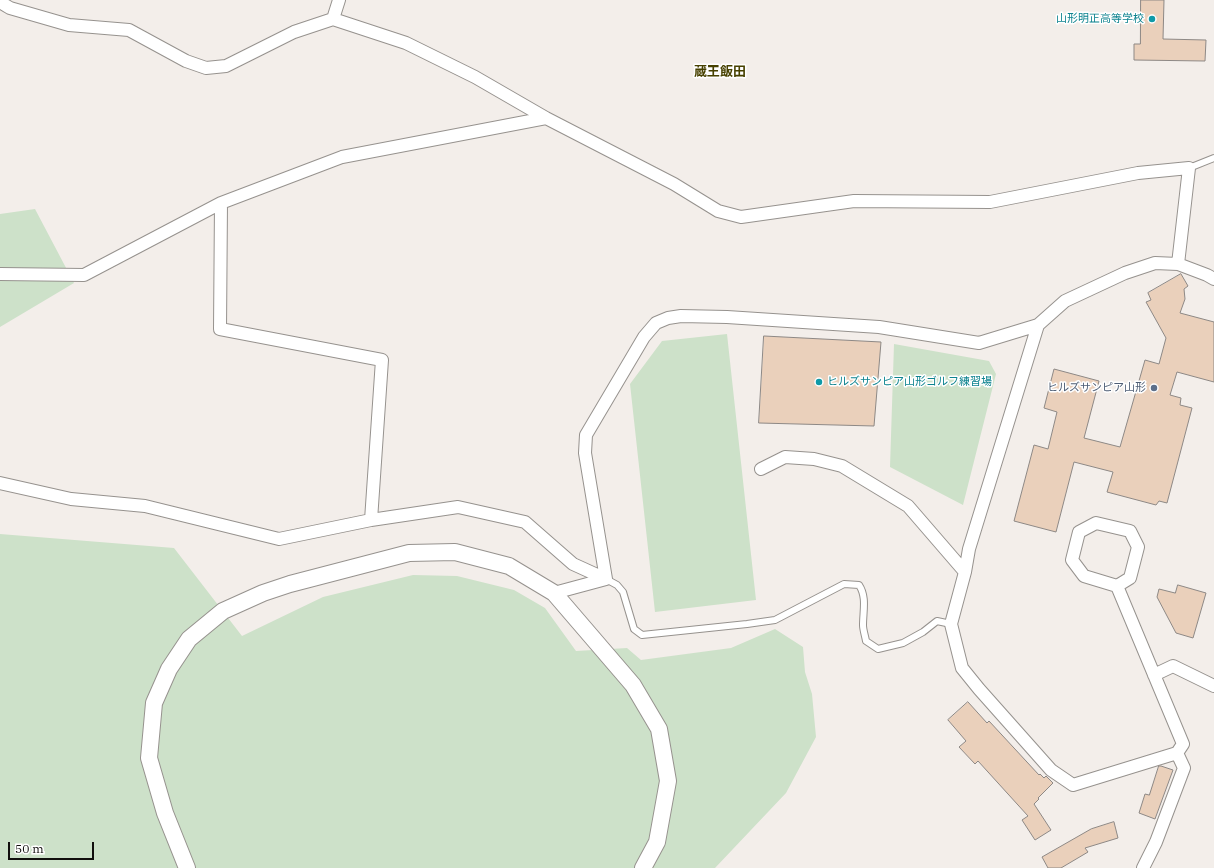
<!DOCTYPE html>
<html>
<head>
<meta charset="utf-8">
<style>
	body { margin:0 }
	#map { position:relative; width:1214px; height:868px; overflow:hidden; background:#f3eeea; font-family:"IBM Plex Serif",serif }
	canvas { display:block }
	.scale { position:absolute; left:8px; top:842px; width:86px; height:18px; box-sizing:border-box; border:2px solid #110f0e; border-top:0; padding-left:5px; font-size:12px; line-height:14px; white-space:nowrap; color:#110f0e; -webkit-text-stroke:3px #fff; paint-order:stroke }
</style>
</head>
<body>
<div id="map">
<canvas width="1214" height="868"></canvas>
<div class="scale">50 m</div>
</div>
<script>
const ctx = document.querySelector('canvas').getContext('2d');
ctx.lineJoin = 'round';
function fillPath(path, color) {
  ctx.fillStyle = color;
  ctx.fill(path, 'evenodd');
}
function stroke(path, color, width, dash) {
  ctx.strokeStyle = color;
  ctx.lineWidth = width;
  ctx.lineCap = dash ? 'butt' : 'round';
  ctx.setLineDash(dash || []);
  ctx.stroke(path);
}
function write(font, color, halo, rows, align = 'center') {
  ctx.font = font + ' "IBM Plex Serif","Noto Sans JP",serif';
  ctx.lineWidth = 3;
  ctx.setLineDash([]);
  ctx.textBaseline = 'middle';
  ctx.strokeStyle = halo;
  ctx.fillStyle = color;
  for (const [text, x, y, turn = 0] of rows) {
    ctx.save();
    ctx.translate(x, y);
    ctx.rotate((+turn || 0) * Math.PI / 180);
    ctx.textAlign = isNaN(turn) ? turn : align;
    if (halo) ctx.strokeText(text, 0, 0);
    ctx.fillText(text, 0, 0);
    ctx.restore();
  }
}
const green = new Path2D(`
	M 35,209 L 74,283 L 0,327 L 0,214 Z
	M 727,334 L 756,600 L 655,612 L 630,384 L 662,341 Z
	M 894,344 L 989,361 L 996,374 L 963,505 L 890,467 Z
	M 0,534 L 174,548 L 242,636 L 323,597 L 413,575 L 457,576 L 514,590 L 545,608 L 576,651 L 627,648 L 641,660 L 731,648 L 775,629 L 803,647 L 805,672 L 812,694 L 816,737 L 786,793 L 715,868 L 0,868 Z`);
const building = new Path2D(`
	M 1141,0 L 1164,0 L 1163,39 L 1206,40 L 1205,61 L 1134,60 L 1134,44 L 1140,44 Z
	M 1181,274 L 1188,286 L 1184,289 L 1185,299 L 1180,313 L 1214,322 L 1214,382 L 1177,372 L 1170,395 L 1181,398 L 1180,405 L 1192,408 L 1167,503 L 1159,501 L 1156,505 L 1107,492 L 1113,472 L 1074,462 L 1056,532 L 1014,521 L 1034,445 L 1048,449 L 1057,412 L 1044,408 L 1054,369 L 1099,381 L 1084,438 L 1120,447 L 1145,360 L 1159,364 L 1166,338 L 1146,302 L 1151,300 L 1148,293 Z
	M 764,336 L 881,342 L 874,426 L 759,423 Z
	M 1178,585 L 1206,593 L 1193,638 L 1176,633 L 1157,597 L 1159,589 L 1175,593 Z
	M 968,702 L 987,723 L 989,721 L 1039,775 L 1040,774 L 1044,778 L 1046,776 L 1053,783 L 1038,798 L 1039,799 L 1034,804 L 1051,830 L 1035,840 L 1022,820 L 1028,816 L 978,761 L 975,764 L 959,747 L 966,741 L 948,720 Z
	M 1159,766 L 1161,766 L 1173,770 L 1155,819 L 1139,813 L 1145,794 L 1149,795 Z
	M 1114,822 L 1118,838 L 1085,848 L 1088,852 L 1061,868 L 1048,868 L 1042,857 L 1091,829 Z`);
const service = new Path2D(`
	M 1189,168 L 1214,158
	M 606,579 L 617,585 L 623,592 L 634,629 L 642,635 L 747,624 L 775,620 L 844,584 L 859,585 C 867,597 863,611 863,625 C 863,630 865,635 866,641 L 878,649 L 903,643 L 923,632 L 937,621 L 951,624`);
const minor = new Path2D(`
	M 0,2 L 10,8 L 69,25 L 129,30 L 186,61 L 206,68 L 226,66 L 294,32 L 333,19 L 406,43 L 475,77 L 546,118 L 674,184 L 718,211 L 741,217 L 854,201 L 990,202 L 1138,173 L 1189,168 L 1178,264
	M 333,19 L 339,0
	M 221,203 L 220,329 L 382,360 L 371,520
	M 0,274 L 84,275 L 221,203 L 342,157 L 546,118
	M 1038,325 L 969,549 L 965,572 L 951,624 L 962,668 L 979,689 L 1051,770 L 1073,785 L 1177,753 L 1183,744 L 1117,586
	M 761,469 L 785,457 L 814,459 L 842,466 L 908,506 L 965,572
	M 0,483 L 71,499 L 145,506 L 279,539 L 371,520 L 458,507 L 525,522 L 573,564 L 606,579
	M 1096,523 L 1130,531 L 1138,547 L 1130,578 L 1117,586 L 1084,576 L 1072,560 L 1079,532 Z
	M 606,579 L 585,453 L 586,435 L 644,337 L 656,323 L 668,318 L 681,316 L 727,317 L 879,327 L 979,343 L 1038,325 L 1065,301 L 1125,273 L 1155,263 L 1178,264 L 1207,275 L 1214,279
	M 554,593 L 606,579
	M 1154,675 L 1173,666 L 1214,686
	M 1143,868 L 1156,842 L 1184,768 L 1177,753`);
const tertiary = new Path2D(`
	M 187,868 L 165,813 L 149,758 L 154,703 L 169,669 L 189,639 L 223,611 L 263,593 L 290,584 L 409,553 L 455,552 L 509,566 L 554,593 L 633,685 L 659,729 L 668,781 L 657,842 L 643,868`);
const markers = [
	[1152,19,4,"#0f9aa8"],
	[819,382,4,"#0f9aa8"],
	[1154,388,4,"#5c6f8a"]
];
const cultureNames = [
	["山形明正高等学校",1144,19],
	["ヒルズサンピア山形ゴルフ練習場",827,382,"left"]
];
const serviceNames = [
	["ヒルズサンピア山形",1146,388]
];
const quarterNames = [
	["蔵王飯田",720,72]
];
fillPath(green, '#cde1c9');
fillPath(building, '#ead0bb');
stroke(building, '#8d8885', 1);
stroke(service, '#96928e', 8);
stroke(minor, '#96928e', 14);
stroke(tertiary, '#96928e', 18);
stroke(service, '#fff', 6);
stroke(minor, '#fff', 12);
stroke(tertiary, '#fff', 16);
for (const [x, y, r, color] of markers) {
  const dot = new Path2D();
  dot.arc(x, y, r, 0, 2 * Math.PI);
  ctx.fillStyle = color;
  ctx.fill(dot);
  stroke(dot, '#fff', 1.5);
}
write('11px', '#0d838f', '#fff', cultureNames, 'right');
write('11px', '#4e5e75', '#fff', serviceNames, 'right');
write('bold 13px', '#474100', '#fff', quarterNames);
</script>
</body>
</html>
